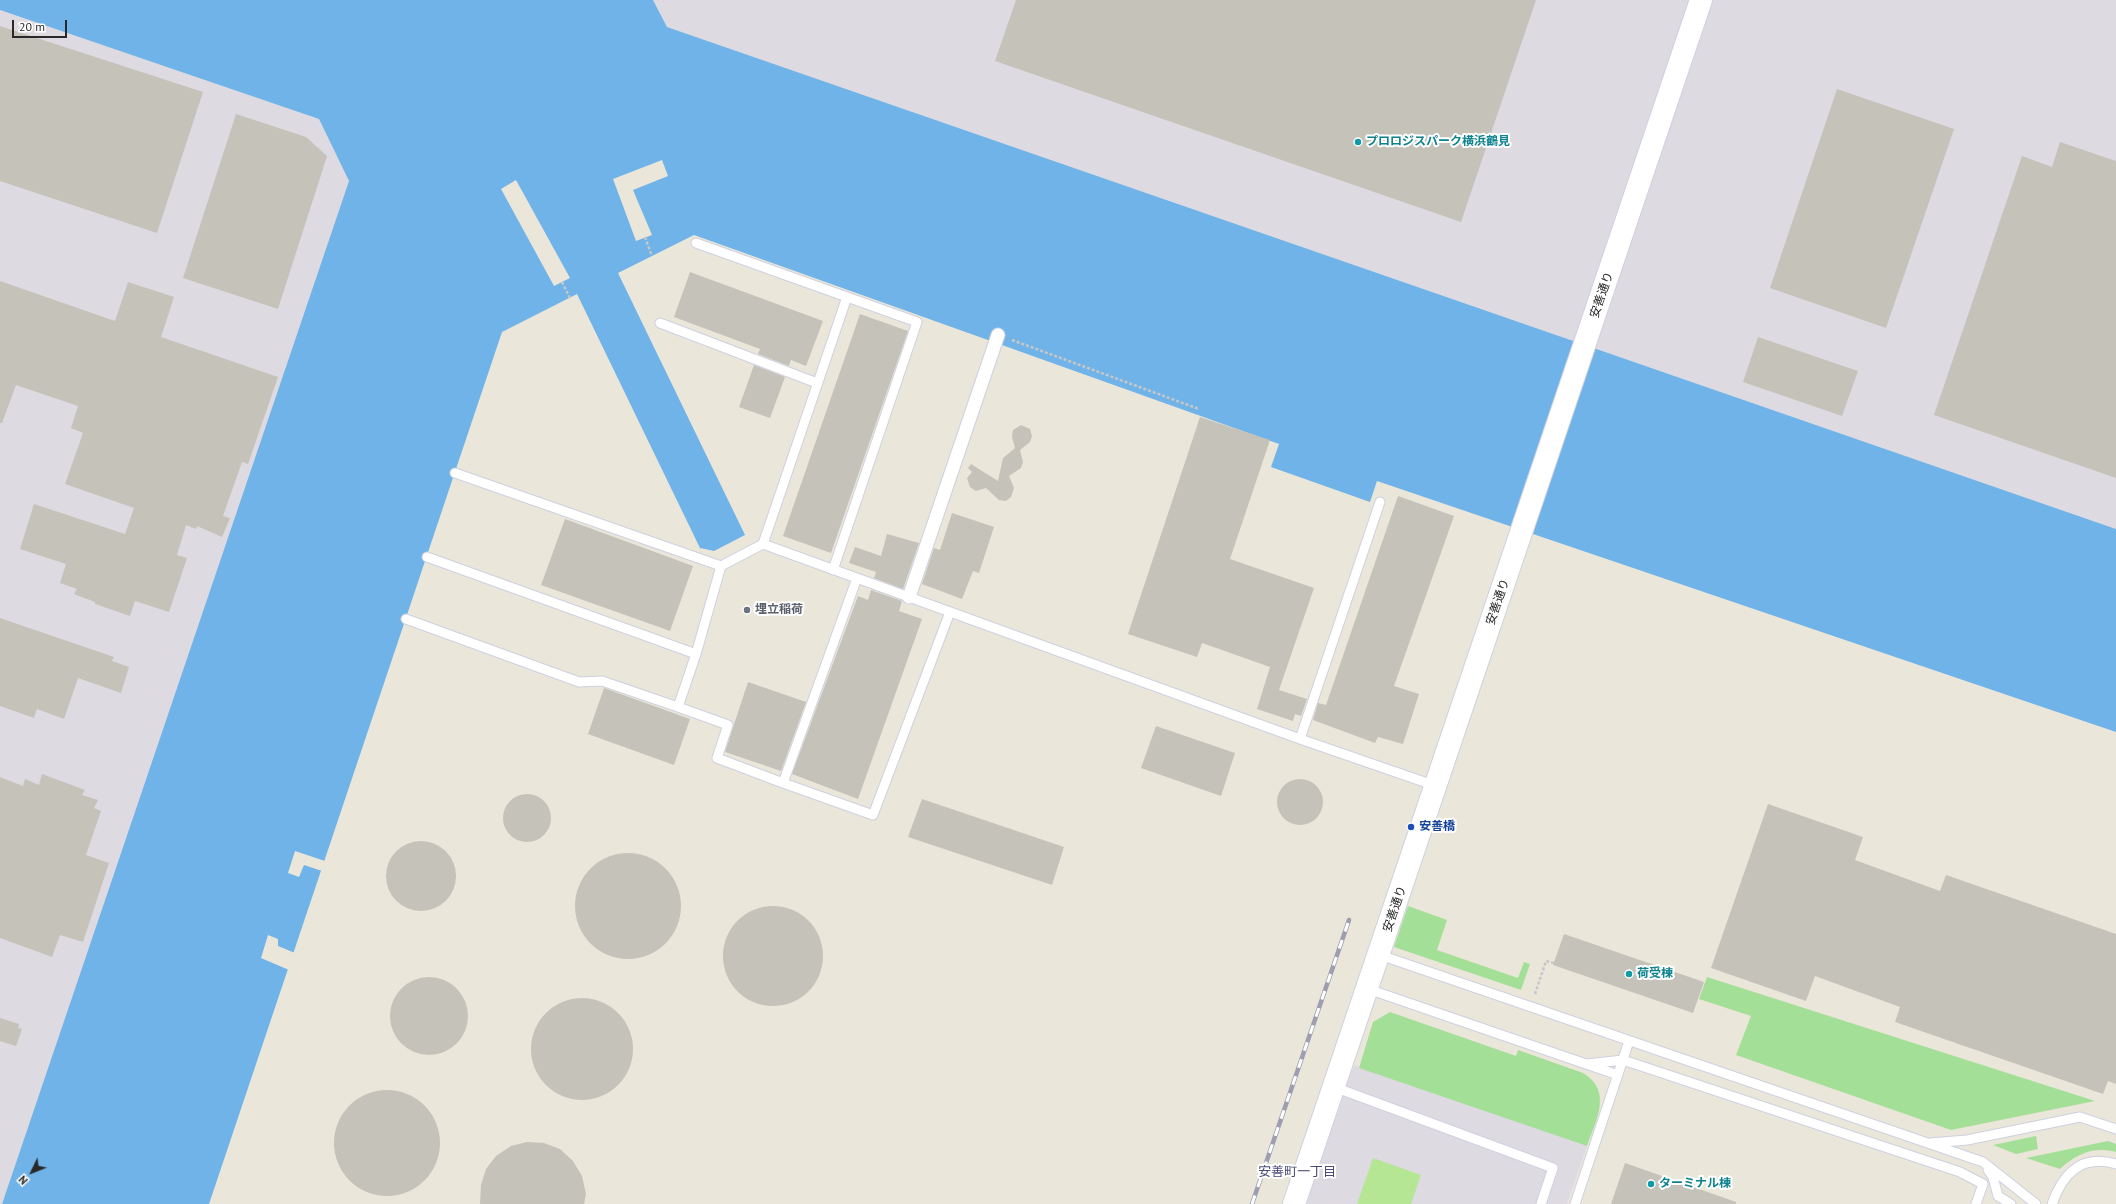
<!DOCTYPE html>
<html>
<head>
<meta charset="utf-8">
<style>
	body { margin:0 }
	#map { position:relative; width:2116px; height:1204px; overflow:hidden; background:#eae6da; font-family:"PT Sans",sans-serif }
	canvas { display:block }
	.north { position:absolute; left:12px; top:1152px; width:40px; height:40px; -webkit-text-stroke:3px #fff; paint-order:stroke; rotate:227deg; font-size:11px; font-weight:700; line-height:16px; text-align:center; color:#282828 }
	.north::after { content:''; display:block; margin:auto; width:14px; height:18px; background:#282828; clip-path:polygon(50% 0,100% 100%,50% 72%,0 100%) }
	.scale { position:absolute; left:12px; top:20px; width:55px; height:18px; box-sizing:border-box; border:2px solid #282828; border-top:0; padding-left:5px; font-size:12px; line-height:14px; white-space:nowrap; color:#282828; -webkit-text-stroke:3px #fff; paint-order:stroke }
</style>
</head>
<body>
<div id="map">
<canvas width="2116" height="1204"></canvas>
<div class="north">N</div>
<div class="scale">20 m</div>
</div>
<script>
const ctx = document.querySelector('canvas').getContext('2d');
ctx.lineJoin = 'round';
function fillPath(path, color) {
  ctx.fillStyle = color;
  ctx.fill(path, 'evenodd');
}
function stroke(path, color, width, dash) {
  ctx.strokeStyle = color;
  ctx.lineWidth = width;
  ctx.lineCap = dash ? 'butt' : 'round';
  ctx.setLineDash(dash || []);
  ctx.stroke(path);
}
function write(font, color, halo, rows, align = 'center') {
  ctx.font = font + ' "PT Sans","Noto Sans JP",sans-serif';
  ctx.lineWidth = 4;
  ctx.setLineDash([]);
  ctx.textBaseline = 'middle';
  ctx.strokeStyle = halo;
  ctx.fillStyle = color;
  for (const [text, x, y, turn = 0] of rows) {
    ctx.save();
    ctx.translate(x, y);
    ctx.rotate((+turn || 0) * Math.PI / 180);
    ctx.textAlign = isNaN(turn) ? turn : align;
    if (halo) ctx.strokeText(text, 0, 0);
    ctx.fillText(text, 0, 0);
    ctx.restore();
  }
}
const industrial = new Path2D(`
	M 653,0 L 2116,0 L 2116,529 L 667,27 Z
	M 0,10 L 319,119 L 349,181 L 140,800 L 2,1204 L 0,1204 Z
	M 1354,1065 L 1587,1146 L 1567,1204 L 1306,1204 Z`);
const green = new Path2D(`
	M 1408,906 L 1447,920 L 1437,950 L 1518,978 L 1524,962 L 1530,964 L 1521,990 L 1394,947 Z
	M 1707,977 L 2095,1101 L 1951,1130 L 1736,1055 L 1751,1016 L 1699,999 Z
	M 1390,1012 L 1516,1056 L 1518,1050 L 1583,1073 C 1613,1091 1596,1120 1587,1146 L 1359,1068 L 1373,1022 Z
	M 2036,1136 L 2038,1149 L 2016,1154 L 1993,1145 Z
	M 2108,1141 L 2116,1144 L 2116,1152 C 2093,1146 2076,1154 2060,1169 L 2026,1158 Z`);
const pitch = new Path2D(`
	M 1373,1158 L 1421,1175 L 1411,1204 L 1357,1204 Z`);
const water = new Path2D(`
	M 0,0 L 653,0 L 667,27 L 2116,529 L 2116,732 L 1377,481 L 1370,502 L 1271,467 L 1279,444 L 694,235 L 618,273 L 745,535 L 714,551 L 700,548 L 577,294 L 502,332 L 209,1204 L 2,1204 L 349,181 L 319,119 L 0,10 Z`);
const pier = new Path2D(`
	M 662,160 L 668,176 L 633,190 L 652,235 L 636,241 L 613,179 Z
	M 516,180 L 570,278 L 554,286 L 501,189 Z
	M 295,851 L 325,861 L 322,871 L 304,865 L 299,877 L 288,873 Z
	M 268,935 L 278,939 L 278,946 L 295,953 L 289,970 L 261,958 Z`);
const building = new Path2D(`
	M 1016,0 L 1536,0 L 1461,222 L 995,61 Z
	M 0,26 L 203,92 L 157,233 L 0,181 Z
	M 1837,89 L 1954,129 L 1886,328 L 1770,288 Z
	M 236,114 L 306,137 L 327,156 L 278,309 L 183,278 Z
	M 2060,142 L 2116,161 L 2116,478 L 1934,415 L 2022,156 L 2052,167 Z
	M 690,272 L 823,321 L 806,366 L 791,360 L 789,366 L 758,354 L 760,349 L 674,317 Z
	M 0,281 L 115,321 L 128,282 L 174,297 L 161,337 L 278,377 L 248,464 L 242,462 L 223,516 L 230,518 L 222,537 L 197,526 L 196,529 L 186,525 L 177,555 L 187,558 L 169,612 L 135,601 L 130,616 L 95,604 L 95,602 L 74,594 L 77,589 L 60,583 L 66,564 L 20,549 L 34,504 L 125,534 L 134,508 L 65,484 L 83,433 L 71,428 L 78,406 L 16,385 L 2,423 L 0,423 Z
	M 860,314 L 908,331 L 831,553 L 783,536 Z
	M 1758,337 L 1858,371 L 1842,416 L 1743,382 Z
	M 754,365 L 785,377 L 770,418 L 739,407 Z
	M 1200,417 L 1270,440 L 1230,559 L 1314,588 L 1279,690 L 1307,699 L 1301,716 L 1295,714 L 1293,721 L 1257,709 L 1270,667 L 1202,643 L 1197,657 L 1128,634 Z
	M 1021,425 L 1030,429 L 1032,436 L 1030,442 L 1020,450 L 1023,462 L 1021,468 L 1009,476 L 1014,488 L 1011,497 L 1006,501 L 999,500 L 986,488 L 976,491 L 970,487 L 967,478 L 972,472 L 968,468 L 971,464 L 998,481 L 1003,458 L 1015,448 L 1012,437 L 1013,430 Z
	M 1398,496 L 1454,516 L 1394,686 L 1419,694 L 1403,744 L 1378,737 L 1375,743 L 1313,720 L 1318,703 L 1326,705 Z
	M 952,513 L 994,527 L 979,573 L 973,571 L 962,599 L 922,584 L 934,548 L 940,550 Z
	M 565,519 L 693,566 L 670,631 L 541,585 Z
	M 887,534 L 919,543 L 903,589 L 874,578 L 876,572 L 849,563 L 855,547 L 881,556 Z
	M 871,590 L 902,601 L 899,611 L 922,619 L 858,799 L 792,774 L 858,596 L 868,600 Z
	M 0,618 L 114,657 L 112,661 L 129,667 L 121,693 L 78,678 L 64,719 L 37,709 L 34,718 L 0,706 Z
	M 748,682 L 806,702 L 781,771 L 725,752 Z
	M 604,688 L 690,719 L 674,765 L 588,734 Z
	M 1156,726 L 1235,753 L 1221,796 L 1141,768 Z
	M 42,774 L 85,790 L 82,795 L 98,800 L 94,808 L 101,811 L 86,855 L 109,863 L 83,942 L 60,935 L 52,957 L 0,938 L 0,777 L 23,786 L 25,779 L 39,785 Z
	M1277 802a23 23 0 1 1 46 0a23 23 0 1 1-46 0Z
	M503 818a24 24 0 1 1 48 0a24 24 0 1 1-48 0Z
	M 922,799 L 1064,847 L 1052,885 L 908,837 Z
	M 1768,804 L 1863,837 L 1855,860 L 1940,891 L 1946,875 L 2116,934 L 2116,1084 L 2108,1081 L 2103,1094 L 1895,1022 L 1900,1007 L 1815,976 L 1806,1001 L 1711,968 Z
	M386 876a35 35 0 1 1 70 0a35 35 0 1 1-70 0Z
	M575 906a53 53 0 1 1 106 0a53 53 0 1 1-106 0Z
	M723 956a50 50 0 1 1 100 0a50 50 0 1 1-100 0Z
	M 1564,934 L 1704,982 L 1693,1013 L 1553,965 Z
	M390 1016a39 39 0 1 1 78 0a39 39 0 1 1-78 0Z
	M531 1049a51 51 0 1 1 102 0a51 51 0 1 1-102 0Z
	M 0,1018 L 19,1024 L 18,1028 L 22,1029 L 16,1046 L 0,1041 Z
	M334 1143a53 53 0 1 1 106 0a53 53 0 1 1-106 0Z
	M 527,1142 L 544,1143 L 560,1149 L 573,1161 L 582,1176 L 586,1194 L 584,1204 L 480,1204 L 481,1185 L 486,1169 L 496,1156 L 511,1146 Z
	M 1625,1163 L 1736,1202 L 1736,1204 L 1611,1204 Z`);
const path = new Path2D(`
	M 645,237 L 652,256
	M 562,282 L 570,298
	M 1012,340 L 1199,409
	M 1535,994 L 1546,961 L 1554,963`);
const service = new Path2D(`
	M 660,323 L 817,383
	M 455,473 L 721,566
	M 763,544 L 1300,739 L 1436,786
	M 427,557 L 696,654
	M 833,570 L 917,322 L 847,297
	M 857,578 L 783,783 L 873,815 L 950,612
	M 406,619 L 579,682 L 602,681 L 678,707 L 696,654 L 721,566 L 763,544 L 847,297 L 696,243
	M 678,707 L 728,725 L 717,758 L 783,783
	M 1300,739 L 1380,502
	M 1380,955 L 1983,1162 L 2036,1204
	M 1368,989 L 1618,1075
	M 1587,1064 L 1623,1060 L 1960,1172 L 1983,1184 L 1976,1204
	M 1334,1087 L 1553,1168 L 1541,1204
	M 1930,1143 L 1967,1140 L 2080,1117 L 2116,1129
	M 1988,1170 L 1993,1177 L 1998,1196 L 2011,1204
	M 1575,1204 L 1629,1041
	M 2052,1204 C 2063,1173 2082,1154 2116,1164`);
const pedestrian = new Path2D(`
	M 909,597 L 998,335`);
const tertiary = new Path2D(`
	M 1294,1204 L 1701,0`);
const rail = new Path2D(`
	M 1252,1204 L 1349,920`);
const markers = [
	[1358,142,4,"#0f9aa8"],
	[747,610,4,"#6b7280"],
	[1411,827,4,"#1a4fb4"],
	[1629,974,4,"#0f9aa8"],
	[1651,1184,4,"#0f9aa8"]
];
const cultureNames = [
	["プロロジスパーク横浜鶴見",1366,142],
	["荷受棟",1637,974],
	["ターミナル棟",1659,1184]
];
const streetNames = [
	["安善通り",1602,295,-71],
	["安善通り",1498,602,-71],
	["安善通り",1395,909,-71]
];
const worshipNames = [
	["埋立稲荷",755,610]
];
const transitNames = [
	["安善橋",1419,827]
];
const neighbourhoodNames = [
	["安善町一丁目",1297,1172]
];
fillPath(industrial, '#dedae2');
fillPath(green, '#a4df98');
fillPath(pitch, '#b5e694');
fillPath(water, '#70b3e8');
fillPath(pier, '#eae6da');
fillPath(building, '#c5c2ba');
stroke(service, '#cfd0e0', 11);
stroke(pedestrian, '#cfd0e0', 15);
stroke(tertiary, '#cfd0e0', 24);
stroke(path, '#c7c7c7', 2.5, [3, 2]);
stroke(service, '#fff', 9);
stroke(pedestrian, '#fff', 13);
stroke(tertiary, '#fff', 22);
stroke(rail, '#9e9db2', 4.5);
stroke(rail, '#fff', 3, [9]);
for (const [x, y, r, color] of markers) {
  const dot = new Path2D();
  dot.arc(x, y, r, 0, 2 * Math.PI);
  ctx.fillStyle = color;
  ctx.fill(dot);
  stroke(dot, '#fff', 1.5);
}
write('bold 12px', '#0d838f', '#fff', cultureNames, 'left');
write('12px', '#282828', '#fff', streetNames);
write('bold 12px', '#5b616d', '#fff', worshipNames, 'left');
write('bold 12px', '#164399', '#fff', transitNames, 'left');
write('13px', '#4b4b76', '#fff', neighbourhoodNames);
</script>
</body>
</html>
